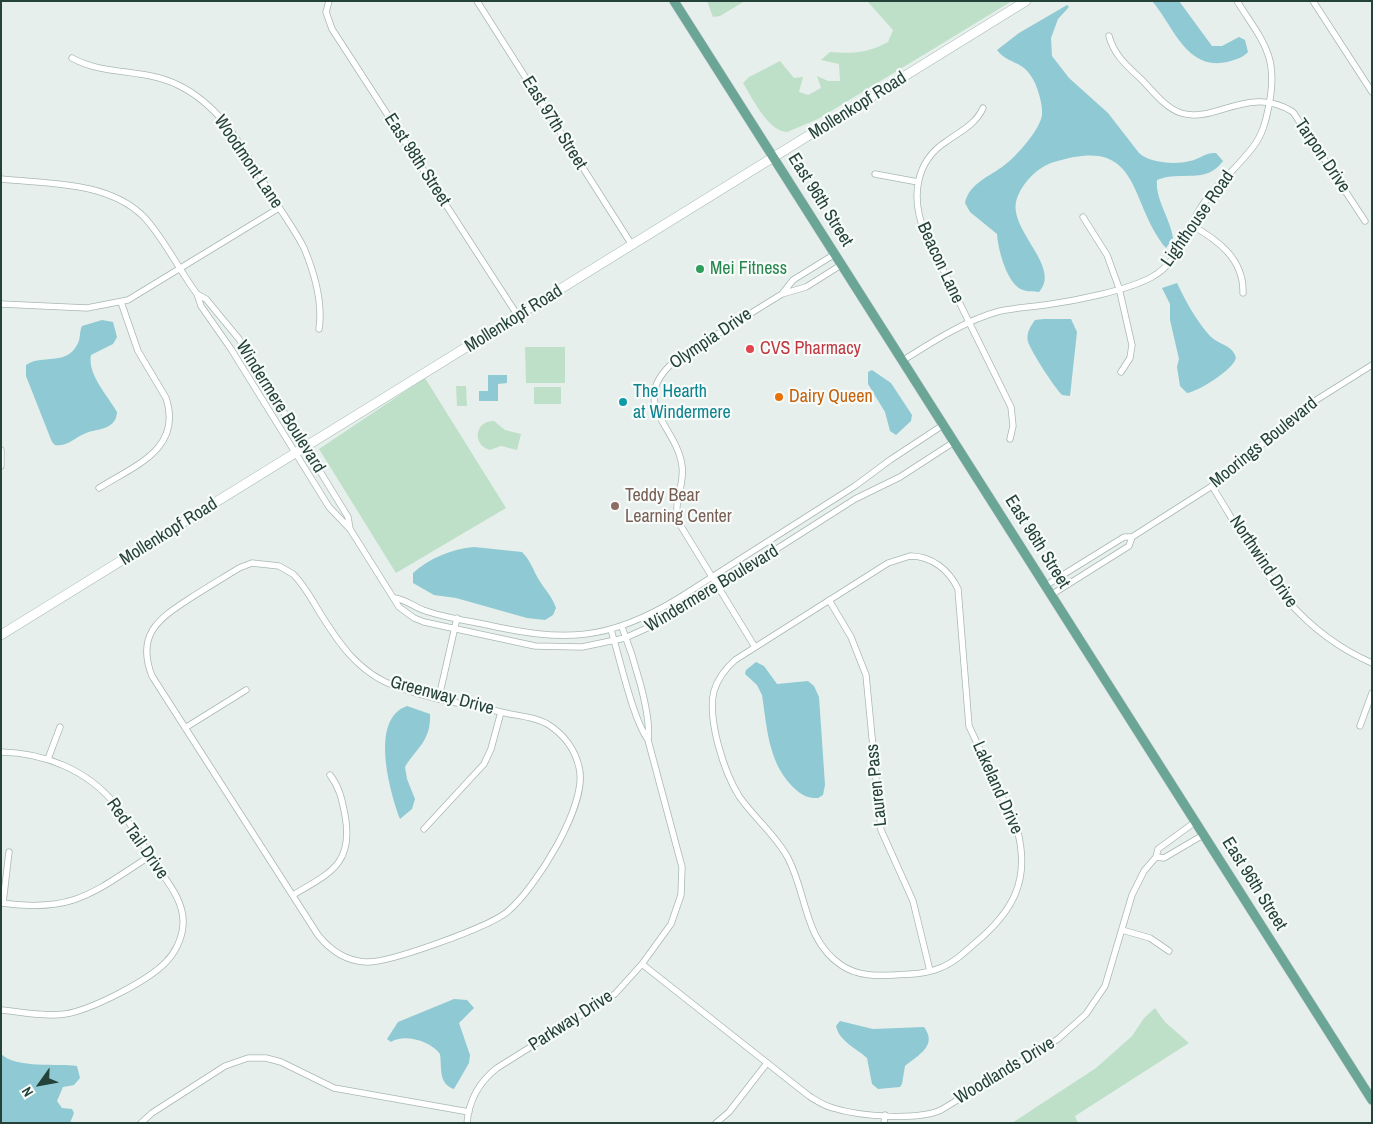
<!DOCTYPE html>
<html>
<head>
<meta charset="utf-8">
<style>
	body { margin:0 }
	#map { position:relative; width:1373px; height:1124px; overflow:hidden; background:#e6efeb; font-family:"Archivo Narrow",sans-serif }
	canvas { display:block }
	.frame { position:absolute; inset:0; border:2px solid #24423a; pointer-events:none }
	.north { position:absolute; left:15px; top:1059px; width:50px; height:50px; -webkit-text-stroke:4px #f7fbf9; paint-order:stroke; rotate:238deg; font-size:14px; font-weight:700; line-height:20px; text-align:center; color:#24423a }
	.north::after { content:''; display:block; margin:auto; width:18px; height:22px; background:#24423a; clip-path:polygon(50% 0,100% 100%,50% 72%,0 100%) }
</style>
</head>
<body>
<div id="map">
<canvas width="1373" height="1124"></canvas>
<div class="frame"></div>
<div class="north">N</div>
</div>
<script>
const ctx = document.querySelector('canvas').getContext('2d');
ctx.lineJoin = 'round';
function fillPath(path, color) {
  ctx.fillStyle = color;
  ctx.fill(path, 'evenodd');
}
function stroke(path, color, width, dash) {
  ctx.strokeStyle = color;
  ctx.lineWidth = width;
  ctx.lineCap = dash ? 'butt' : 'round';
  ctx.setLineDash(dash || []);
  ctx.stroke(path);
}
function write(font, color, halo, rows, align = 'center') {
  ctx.font = font + ' "Archivo Narrow",sans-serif';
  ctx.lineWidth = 4.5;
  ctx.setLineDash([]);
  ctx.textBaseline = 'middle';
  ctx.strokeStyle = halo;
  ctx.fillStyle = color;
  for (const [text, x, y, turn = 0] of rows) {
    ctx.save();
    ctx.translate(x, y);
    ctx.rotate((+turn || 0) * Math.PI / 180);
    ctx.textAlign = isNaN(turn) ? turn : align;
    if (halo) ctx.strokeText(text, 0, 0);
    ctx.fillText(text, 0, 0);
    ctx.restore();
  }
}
const green = new Path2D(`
	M 707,1 L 745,1 L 720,16 L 713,17 Z
	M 867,1 L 1012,1 L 818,119 L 787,132 C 769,132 752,98 743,83 L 749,77 L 780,61 L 794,78 L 803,77 L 799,92 L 808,95 L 821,88 L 817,76 L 828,81 L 840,81 L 839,64 L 821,60 L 830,52 C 854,54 867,53 888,42 L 893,30 Z
	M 525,347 L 565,347 L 565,383 L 526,383 Z
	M 425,378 L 506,508 L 396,573 L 319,449 Z
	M 456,386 L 466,386 L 467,406 L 457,406 Z
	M 534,387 L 561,387 L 561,404 L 534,404 Z
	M 494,421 L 505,430 L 521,434 L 517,450 L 501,446 L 490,450 C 472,445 474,421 494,421 Z
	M 1155,1008 L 1165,1022 L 1189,1043 L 1075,1116 L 1078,1123 L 1012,1123 L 1096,1068 L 1132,1036 L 1144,1018 Z`);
const water = new Path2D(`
	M 1152,1 L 1179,1 L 1212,46 L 1222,46 L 1239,37 L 1245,40 L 1248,52 C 1243,58 1234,60 1227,62 C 1186,71 1173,25 1152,1 Z
	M 1067,5 L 1069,7 L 1058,19 L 1051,38 L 1052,56 L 1069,78 L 1108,113 L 1139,153 C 1150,163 1175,165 1190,161 C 1200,159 1206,152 1216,153 L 1223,161 C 1206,185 1181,170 1157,180 C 1155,199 1170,218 1173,238 L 1166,248 C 1127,201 1143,134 1054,162 C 1037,167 1020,185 1016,202 C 1010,231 1062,268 1039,292 C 1034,291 1028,292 1023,290 C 1007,285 998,249 997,234 L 970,212 L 965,203 C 969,184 988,177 1002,167 C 1015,158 1040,130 1042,115 C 1043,105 1038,89 1034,81 C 1023,59 1008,65 997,50 L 1019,33 Z
	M 1177,283 C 1186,302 1196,320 1210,336 C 1219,345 1233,345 1236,358 C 1233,370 1199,391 1187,393 L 1180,386 L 1177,367 L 1179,359 L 1170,320 L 1170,304 L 1162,288 Z
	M 1044,319 L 1071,319 L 1077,332 L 1070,396 L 1062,395 C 1054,387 1032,353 1028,342 C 1026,333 1030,327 1035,320 Z
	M 102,320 L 113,322 L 117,337 L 113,344 L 91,355 C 87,374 108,396 117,412 C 116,431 96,428 84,434 C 74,438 67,447 55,445 L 52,442 L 26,376 L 26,365 C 42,354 66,366 77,345 C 81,339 79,332 82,326 Z
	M 872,370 L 891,383 L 912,415 L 911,421 L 896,435 L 890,431 L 885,412 L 868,384 L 868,372 Z
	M 488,375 L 507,375 L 507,383 L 498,384 L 498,401 L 479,401 L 479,391 L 488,391 Z
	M 474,547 L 522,552 C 531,561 533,570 539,580 C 545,590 552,596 556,608 L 553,615 L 545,620 L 527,618 L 456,598 L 434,595 L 413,583 L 413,573 C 429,558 452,549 474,547 Z
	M 756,662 L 764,666 L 777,684 L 808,681 L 814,686 L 819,697 L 825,785 L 823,795 L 818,798 C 806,799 799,793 791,785 C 768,760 767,727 762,695 L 757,685 L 745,674 L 746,670 Z
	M 407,706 L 430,714 C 431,742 416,748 405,767 L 407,779 L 415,799 L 412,809 L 400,819 C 390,792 369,719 407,706 Z
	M 454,999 L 467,1000 L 474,1008 L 459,1023 L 470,1055 L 469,1063 L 454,1089 C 438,1084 442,1067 440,1054 C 431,1041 404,1033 391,1042 L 387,1039 L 398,1022 Z
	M 840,1021 L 873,1029 L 924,1027 C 938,1046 918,1055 905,1066 L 902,1084 L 900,1087 L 878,1089 L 872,1084 L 867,1058 C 856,1048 839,1041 836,1026 Z
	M 1,1054 C 17,1069 57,1063 77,1066 L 80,1078 L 74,1085 L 63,1087 L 57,1101 L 62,1108 L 72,1109 L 74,1113 L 70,1123 L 1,1123 Z`);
const street = new Path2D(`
	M 329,1 L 326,12 L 332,29 L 518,316
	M 477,1 L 632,245
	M 1313,1 L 1372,92
	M 1109,36 C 1114,55 1127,66 1141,79 C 1152,90 1165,108 1181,113 C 1215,124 1248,84 1293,112 L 1365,221
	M 72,58 C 104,76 144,68 178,85 C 224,107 246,154 272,196 C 282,213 295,230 304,248 C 314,272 323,303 319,329
	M 983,108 C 976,124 961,131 947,141 C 914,162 911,199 925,233 L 1011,407 L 1013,426 L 1010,439
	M 875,174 L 918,182
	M 1,179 C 47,184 107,181 143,216 C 162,235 179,270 197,294 L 206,299 L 239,339 L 348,517 L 350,529
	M 1083,217 L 1107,255 L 1119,288 L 1132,345 L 1130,358 L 1121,372
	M 1191,225 C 1218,240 1244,259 1243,293
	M 197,294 L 201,306 L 231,349 L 329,507 L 350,529 L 399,607 L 414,618 L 424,622 L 535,646 L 582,647 L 625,638 L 665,620 L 855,499 L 900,477 L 954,442
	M 782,294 L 793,280 L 835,254
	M 1,304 L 87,308 L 128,300 L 279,208
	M 902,361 C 932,342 966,320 1000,311 C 1015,308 1030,307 1045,305 C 1074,301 1126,291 1152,277 C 1178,263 1186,231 1201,207 C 1216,185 1237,168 1253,147 C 1263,134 1266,120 1269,105 C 1279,55 1262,41 1237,1
	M 1,450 L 1,466
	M 1212,486 C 1258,560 1288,626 1372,663
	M 99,488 C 134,466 183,449 166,398 L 138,351 L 121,302
	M 910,556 C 932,556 949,570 958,589 L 969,726 L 1017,829 C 1031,880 1013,912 974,944 C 964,953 953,963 940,968 C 926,974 910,974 895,975 C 876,976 857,976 841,965 C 804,940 807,894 788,858 C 776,835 754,818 739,796 C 724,772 707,719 714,691 C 718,678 726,668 735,660 L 888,563 Z
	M 252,563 L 279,566 L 293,574 C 303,584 310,596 317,608 C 337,641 358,673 395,686 C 431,700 472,705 510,714 C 522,716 538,718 549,725 C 564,735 575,750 579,767 C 589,804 535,889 507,912 C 488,927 390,963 366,962 C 346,961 330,950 318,935 L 152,676 C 136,635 158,619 189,599 C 206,588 223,578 239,568 Z
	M 1045,586 L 1124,537 L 1132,537
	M 1051,595 L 1129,546 L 1132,537 L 1223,479 L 1302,409 L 1372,365
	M 395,598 C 406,600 413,606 423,610 C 442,617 463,620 483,624 C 563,642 607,642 679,598 L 855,486 L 890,460 L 943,425
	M 829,600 L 851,637 L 866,675 L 881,830 L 913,901 L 930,971
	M 622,627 C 632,653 652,714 648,740
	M 755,647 L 679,523 C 672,501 685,487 682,466 C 677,425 625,402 677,359 L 782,294 L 806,287 L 841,265
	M 439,697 L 457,618
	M 1360,726 L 1372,693
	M 185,728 L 246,690
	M 1,752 C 45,753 87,770 115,804 C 130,821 141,842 153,861 C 166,880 185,901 183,925 C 182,939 175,953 166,962 C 148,981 91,1010 65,1014 C 44,1017 22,1012 1,1010
	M 48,759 L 60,727
	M 424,829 L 484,764 L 491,749 L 501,712
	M 1156,857 L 1164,858 L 1203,835
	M 293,895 C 330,873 354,864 345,815 C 342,800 340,788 330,775
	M 1,903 C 73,913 93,893 150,856
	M 3,903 L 9,852
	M 1122,930 L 1150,938 L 1169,951
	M 642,964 L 809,1096 C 817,1101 824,1106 833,1108 C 858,1116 917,1121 941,1110 L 1058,1039 L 1086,1014 L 1105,986 L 1132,895 L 1144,871 L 1156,857 L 1158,849 L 1195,822
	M 141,1123 L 152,1113 L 225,1066 L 248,1058 L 266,1058 L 281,1062 L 334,1088 L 469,1112
	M 467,1123 C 469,1100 479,1082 497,1068 L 615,994 L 642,964 L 671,924 L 681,895 L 682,867 L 648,740 C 632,717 620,658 611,630
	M 716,1123 L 729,1112 L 767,1063
	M 884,1123 L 885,1115`);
const secondary = new Path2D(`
	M 1,635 L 1026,1`);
const primary = new Path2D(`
	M 674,1 L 1372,1100`);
const markers = [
	[700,269,5,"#2e9e5b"],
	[750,349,5,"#e0444e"],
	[779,397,5,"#e8710a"],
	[623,402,5,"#0f9aa8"],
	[615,506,5,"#8d6e63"]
];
const streetNames = [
	["Mollenkopf Road",858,106,-32],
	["East 97th Street",554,123,58],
	["Tarpon Drive",1322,156,56],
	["East 98th Street",417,160,57],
	["Woodmont Lane",248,162,56],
	["East 96th Street",820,200,58],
	["Lighthouse Road",1198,219,-55],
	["Beacon Lane",940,263,65],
	["Mollenkopf Road",514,319,-32],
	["Olympia Drive",711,339,-34],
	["Windermere Boulevard",280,407,58],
	["Moorings Boulevard",1264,443,-39],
	["Mollenkopf Road",169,532,-32],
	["East 96th Street",1037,542,58],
	["Northwind Drive",1263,562,56],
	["Windermere Boulevard",712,589,-31],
	["Greenway Drive",442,696,15],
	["Lauren Pass",877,785,-96],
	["Lakeland Drive",997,788,66],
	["Red Tail Drive",137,839,55],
	["East 96th Street",1254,884,58],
	["Parkway Drive",571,1021,-33],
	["Woodlands Drive",1005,1071,-31]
];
const leisureNames = [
	["Mei Fitness",710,269]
];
const healthNames = [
	["CVS Pharmacy",760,349]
];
const cultureNames = [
	["The Hearth",633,392],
	["at Windermere",633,413]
];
const foodNames = [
	["Dairy Queen",789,397]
];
const educationNames = [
	["Teddy Bear",625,496],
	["Learning Center",625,517]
];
fillPath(green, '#bfe0c8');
fillPath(water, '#8ec9d4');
stroke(street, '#a8b8b2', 7);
stroke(secondary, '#a4bbb3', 10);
stroke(primary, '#c2cac8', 10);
stroke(street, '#fff', 5.5);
stroke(secondary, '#fff', 9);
stroke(primary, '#6aa596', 9);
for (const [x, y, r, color] of markers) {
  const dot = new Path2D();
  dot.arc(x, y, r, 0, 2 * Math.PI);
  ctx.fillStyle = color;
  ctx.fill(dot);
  stroke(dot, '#f7fbf9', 2);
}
write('18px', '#24423a', '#f7fbf9', streetNames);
write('18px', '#27864d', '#f7fbf9', leisureNames, 'left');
write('18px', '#be3a42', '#f7fbf9', healthNames, 'left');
write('18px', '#0d838f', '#f7fbf9', cultureNames, 'left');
write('18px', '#c56008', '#f7fbf9', foodNames, 'left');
write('18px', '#785e54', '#f7fbf9', educationNames, 'left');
</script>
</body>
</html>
